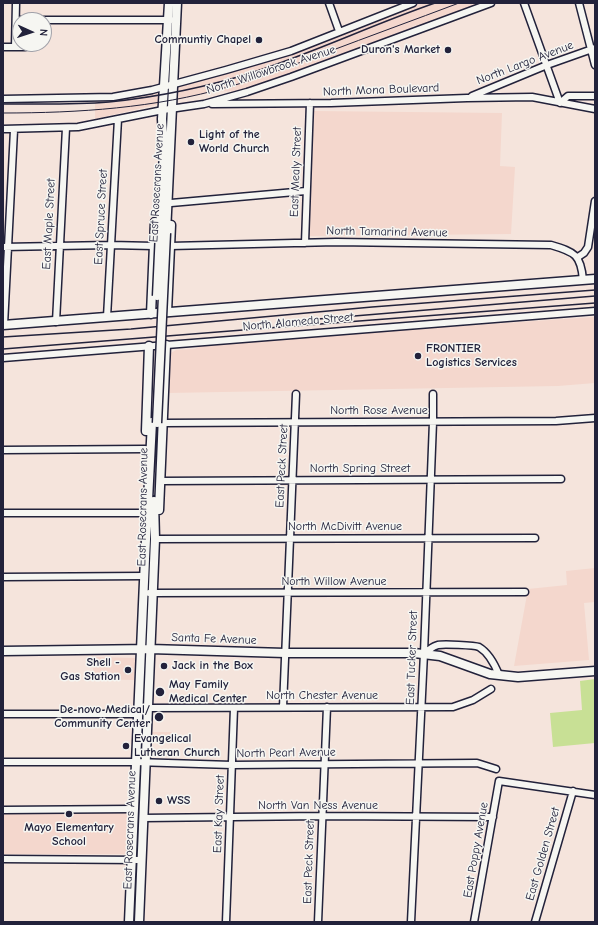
<!DOCTYPE html>
<html>
<head>
<meta charset="utf-8">
<style>
	body { margin:0 }
	#map { position:relative; width:598px; height:925px; overflow:hidden; background:#f5e4dc; font-family:"Comic Neue",sans-serif }
	canvas { display:block }
	.frame { position:absolute; inset:0; border:4px solid #22223b; pointer-events:none }
	.north { position:absolute; left:12px; top:12px; width:40px; height:40px; box-sizing:border-box; background:#f6f6f2; border:1px solid #a1a1a9; border-radius:50%; rotate:93deg; font-size:11px; font-weight:700; line-height:16px; text-align:center; color:#22223b }
	.north::after { content:''; display:block; margin:auto; width:14px; height:18px; background:#22223b; clip-path:polygon(50% 0,100% 100%,50% 72%,0 100%) }
</style>
</head>
<body>
<div id="map">
<canvas width="598" height="925"></canvas>
<div class="frame"></div>
<div class="north">N</div>
</div>
<script>
const ctx = document.querySelector('canvas').getContext('2d');
ctx.lineJoin = 'round';
function fillPath(path, color) {
  ctx.fillStyle = color;
  ctx.fill(path, 'evenodd');
}
function stroke(path, color, width, dash) {
  ctx.strokeStyle = color;
  ctx.lineWidth = width;
  ctx.lineCap = dash ? 'butt' : 'round';
  ctx.setLineDash(dash || []);
  ctx.stroke(path);
}
function write(font, color, halo, rows, align = 'center') {
  ctx.font = font + ' "Comic Neue",sans-serif';
  ctx.lineWidth = 3;
  ctx.setLineDash([]);
  ctx.textBaseline = 'middle';
  ctx.strokeStyle = halo;
  ctx.fillStyle = color;
  for (const [text, x, y, turn = 0] of rows) {
    ctx.save();
    ctx.translate(x, y);
    ctx.rotate((+turn || 0) * Math.PI / 180);
    ctx.textAlign = isNaN(turn) ? turn : align;
    if (halo) ctx.strokeText(text, 0, 0);
    ctx.fillText(text, 0, 0);
    ctx.restore();
  }
}
const built = new Path2D(`
	M 420,3 L 481,3 L 416,27 L 416,25 L 413,26 L 410,29 L 256,88 L 249,86 L 242,92 L 216,91 L 95,119 L 95,99 L 106,99 L 258,64 Z
	M 314,111 L 502,113 L 500,166 L 515,167 L 511,234 L 309,236 Z
	M 595,317 L 595,383 L 558,386 L 167,393 L 169,354 L 176,350 L 195,349 L 206,343 Z
	M 595,568 L 595,602 L 584,603 L 589,660 L 514,666 L 528,589 L 567,585 L 566,571 Z
	M 93,657 L 135,658 L 134,680 L 93,679 Z
	M 152,732 L 172,732 L 171,742 L 152,742 Z
	M 128,813 L 127,854 L 3,854 L 3,814 Z`);
const green = new Path2D(`
	M 595,679 L 595,743 L 553,747 L 550,713 L 582,710 L 580,681 Z`);
const minor = new Path2D(`
	M 329,3 L 339,31
	M 524,3 L 560,103 L 568,96 L 595,96
	M 579,3 L 595,65
	M 16,20 L 171,20
	M 3,47 L 25,47
	M 15,47 L 16,3
	M 472,96 L 547,65 L 595,48
	M 3,99 L 113,97 L 152,90 L 226,70 L 291,51 L 413,3
	M 212,104 L 331,103 L 467,98 L 532,97 L 595,109
	M 3,129 L 78,127 L 163,110 L 204,104 L 247,92 L 291,77 L 491,3
	M 171,203 L 306,191
	M 305,243 L 310,103
	M 170,246 L 336,242 L 551,245 C 575,252 581,255 583,280
	M 3,247 L 110,245 L 154,246
	M 578,257 L 584,253 L 588,247 L 595,201
	M 107,317 L 118,119
	M 56,322 L 66,128
	M 4,325 L 14,130
	M 3,358 L 595,311
	M 163,423 L 556,421 L 595,418
	M 3,450 L 145,449
	M 160,481 L 561,479
	M 3,513 L 143,513
	M 155,539 L 535,538
	M 3,577 L 144,576
	M 149,593 L 525,592
	M 424,653 C 428,651 433,646 438,645 C 443,644 474,645 479,647 C 489,653 495,665 499,675
	M 283,707 L 296,394
	M 148,708 L 453,707 L 473,700 L 491,689
	M 3,714 L 138,714
	M 3,762 L 135,762 L 232,765 L 477,763 L 496,769
	M 3,810 L 133,809
	M 143,818 L 322,816 L 493,817
	M 3,859 L 141,860
	M 226,922 L 234,708
	M 318,922 L 327,707
	M 411,922 L 424,653 L 433,422 L 433,394
	M 474,922 L 499,781 L 595,795
	M 535,922 L 573,791`);
const major = new Path2D(`
	M 160,232 L 164,151 L 162,119 L 169,3
	M 166,233 L 177,3
	M 167,312 L 171,225
	M 151,314 L 155,222
	M 3,325 L 595,279
	M 146,431 L 149,346
	M 159,510 L 166,345
	M 3,651 L 150,649 L 285,653 L 414,653 L 440,656 L 490,674 L 518,677 L 595,671
	M 129,922 L 145,559 L 152,422
	M 139,922 L 155,539 L 154,501`);
const tram = new Path2D(`
	M 3,113 C 79,113 155,108 228,87 C 261,78 293,65 325,53 C 370,36 414,20 459,3`);
const rail = new Path2D(`
	M 3,104 C 38,104 74,105 109,102 C 158,97 207,87 254,72 C 315,52 374,24 435,3
	M 306,320 L 595,296
	M 3,337 L 131,329 L 372,307 L 595,290
	M 3,349 C 200,332 398,319 595,303`);
const majorBridge = new Path2D(`
	M 157,296 L 160,232
	M 157,423 L 166,233`);
const markers = [
	[259,40,4,"#22223b"],
	[448,50,4,"#22223b"],
	[191,142,4,"#22223b"],
	[418,356,4,"#22223b"],
	[164,666,4,"#22223b"],
	[128,670,4,"#22223b"],
	[160,692,5,"#22223b"],
	[159,717,5,"#22223b"],
	[126,746,4,"#22223b"],
	[159,801,4,"#22223b"],
	[69,814,4,"#22223b"]
];
const poiNames = [
	["Communtiy Chapel",251,40,"right"],
	["Duron's Market",440,50,"right"],
	["Light of the",199,135],
	["World Church",199,149],
	["FRONTIER",426,349],
	["Logistics Services",426,363],
	["Shell -",120,663,"right"],
	["Gas Station",120,677,"right"],
	["Jack in the Box",172,666],
	["May Family",169,685],
	["Medical Center",169,699],
	["De novo Medical/",150,710,"right"],
	["Community Center",150,724,"right"],
	["Evangelical",134,739],
	["Lutheran Church",134,753],
	["WSS",167,801],
	["Mayo Elementary",69,828,"center"],
	["School",69,842,"center"]
];
const streetNames = [
	["North Largo Avenue",525,63,-21],
	["North Willowbrook Avenue",271,70,-18],
	["North Mona Boulevard",381,90,-2],
	["East Mealy Street",296,172,-88],
	["East Rosecrans Avenue",157,183,-87],
	["East Spruce Street",101,217,-87],
	["East Maple Street",49,224,-87],
	["North Tamarind Avenue",387,232,1],
	["North Alameda Street",298,322,-5],
	["North Rose Avenue",379,411],
	["East Peck Street",282,466,-87],
	["North Spring Street",360,469],
	["East Rosecrans Avenue",143,507,-89],
	["North McDivitt Avenue",345,527],
	["North Willow Avenue",334,582],
	["Santa Fe Avenue",214,639,2],
	["East Tucker Street",412,658,-88],
	["North Chester Avenue",322,696],
	["North Pearl Avenue",286,753,-1],
	["North Van Ness Avenue",318,806],
	["East Kay Street",219,814,-88],
	["East Rosecrans Avenue",130,830,-88],
	["East Poppy Avenue",476,850,-80],
	["East Golden Street",543,854,-74],
	["East Peck Street",309,862,-88]
];
fillPath(built, '#f4d7cd');
fillPath(green, '#c8e095');
stroke(minor, '#22223b', 9);
stroke(major, '#22223b', 11);
stroke(minor, '#f6f6f2', 6);
stroke(major, '#f6f6f2', 8);
stroke(tram, '#22223b', 1);
stroke(rail, '#22223b', 1.5);
stroke(majorBridge, '#22223b', 11, []);
stroke(majorBridge, '#f6f6f2', 8);
for (const [x, y, r, color] of markers) {
  const dot = new Path2D();
  dot.arc(x, y, r, 0, 2 * Math.PI);
  ctx.fillStyle = color;
  ctx.fill(dot);
  stroke(dot, '#f6f6f2', 1.5);
}
write('bold 12px', '#22223b', '#f6f6f2', poiNames, 'left');
write('12px', '#22223b', '#f6f6f2', streetNames);
</script>
</body>
</html>
